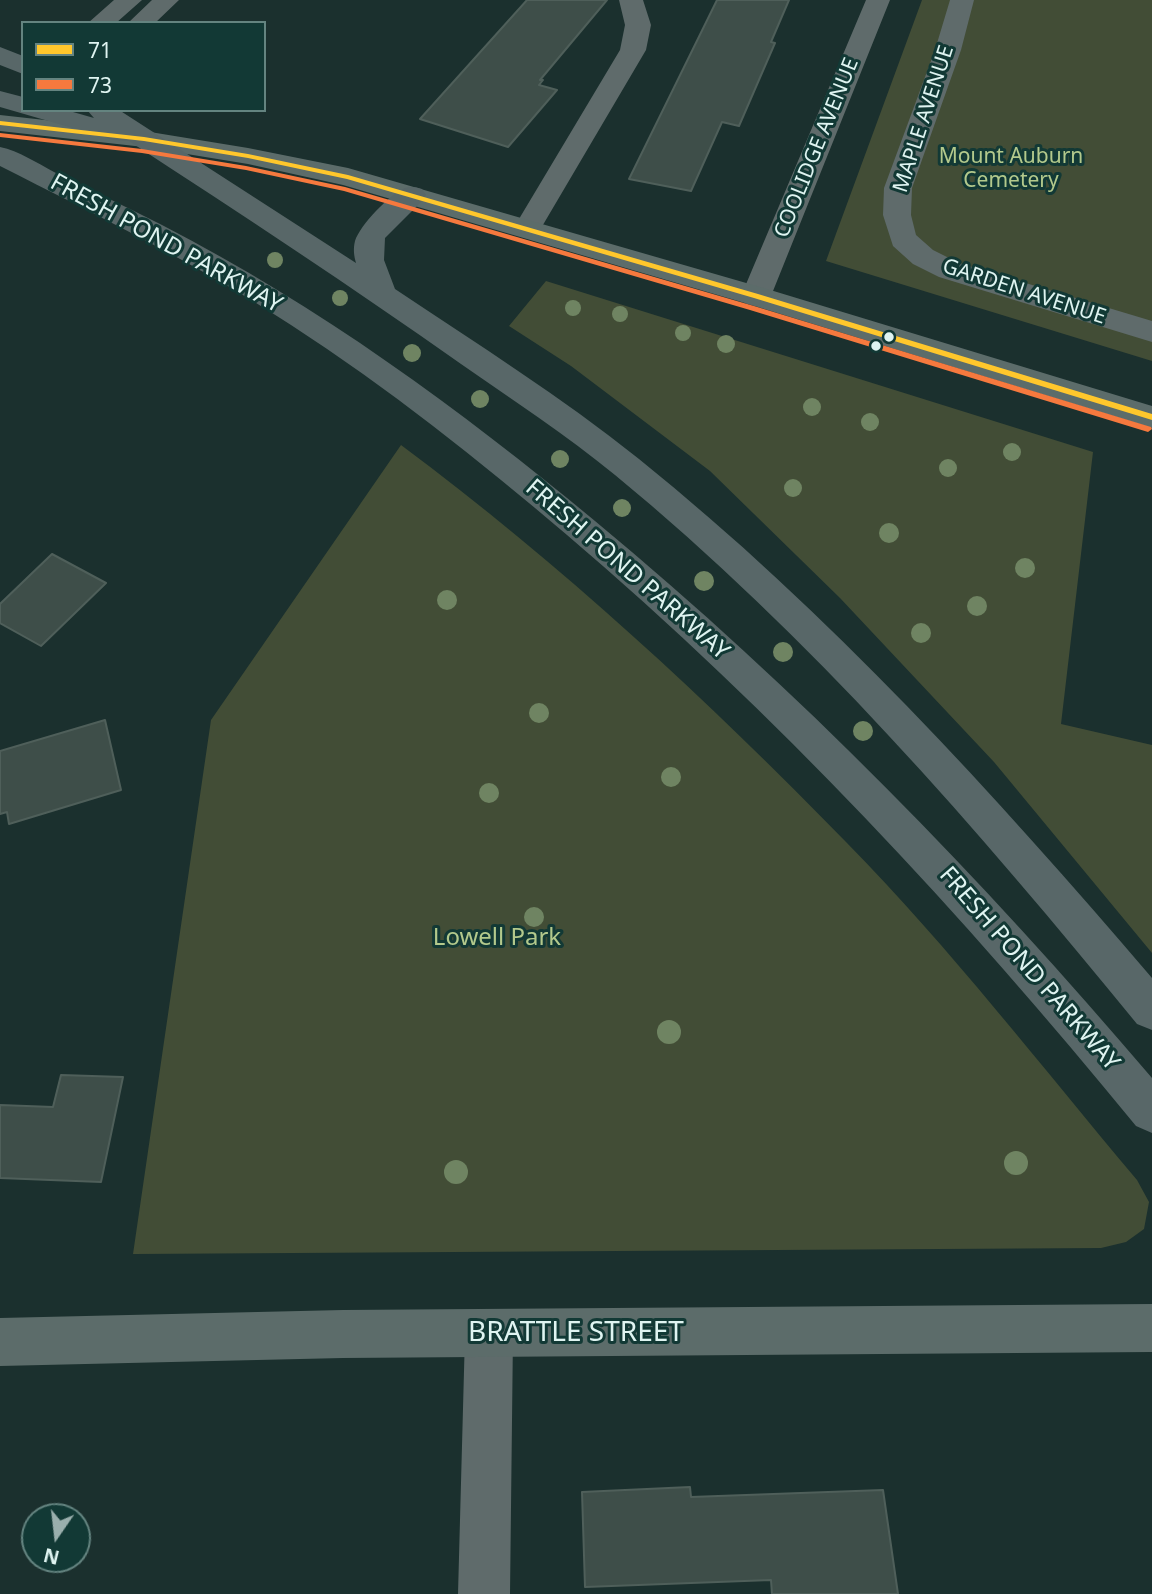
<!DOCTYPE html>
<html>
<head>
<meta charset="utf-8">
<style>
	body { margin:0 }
	#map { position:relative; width:1152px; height:1594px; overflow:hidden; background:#1b302e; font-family:"Noto Sans",sans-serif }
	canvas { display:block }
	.legend { position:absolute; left:21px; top:21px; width:245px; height:91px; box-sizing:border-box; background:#123935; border:2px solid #648480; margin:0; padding:9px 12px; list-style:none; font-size:21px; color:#dff4f1 }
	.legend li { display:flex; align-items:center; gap:14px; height:35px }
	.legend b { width:35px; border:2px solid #648480 }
	.north { position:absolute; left:21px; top:1503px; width:70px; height:70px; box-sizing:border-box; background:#123935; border:2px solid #648480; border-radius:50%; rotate:194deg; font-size:19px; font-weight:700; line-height:28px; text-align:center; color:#dff4f1 }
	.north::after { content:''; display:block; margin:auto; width:24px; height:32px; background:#9aafad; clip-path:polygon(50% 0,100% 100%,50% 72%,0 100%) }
</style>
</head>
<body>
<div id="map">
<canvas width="1152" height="1594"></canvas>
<ul class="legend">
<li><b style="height:9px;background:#ffc72c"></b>71</li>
<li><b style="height:9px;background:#f6793e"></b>73</li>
</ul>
<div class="north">N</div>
</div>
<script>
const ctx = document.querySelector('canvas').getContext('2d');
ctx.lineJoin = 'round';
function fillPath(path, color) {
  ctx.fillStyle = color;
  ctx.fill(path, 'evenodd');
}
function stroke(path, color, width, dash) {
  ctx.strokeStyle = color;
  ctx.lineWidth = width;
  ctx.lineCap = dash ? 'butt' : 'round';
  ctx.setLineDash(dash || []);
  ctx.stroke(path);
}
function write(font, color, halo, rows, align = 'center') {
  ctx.font = font + ' "Noto Sans",sans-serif';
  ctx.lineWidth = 6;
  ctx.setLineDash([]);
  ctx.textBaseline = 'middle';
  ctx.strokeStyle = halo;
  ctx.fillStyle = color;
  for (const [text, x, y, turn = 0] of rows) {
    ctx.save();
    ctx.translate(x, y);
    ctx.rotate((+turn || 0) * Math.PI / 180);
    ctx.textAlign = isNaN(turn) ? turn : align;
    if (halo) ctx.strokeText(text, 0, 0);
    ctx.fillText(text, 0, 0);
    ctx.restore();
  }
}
const green = new Path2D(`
	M 922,0 L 1152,0 L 1152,361 L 826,261 Z
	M 546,281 L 1093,452 L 1061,724 L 1152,745 L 1152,953 L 994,762 L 840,598 L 710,471 L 571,366 L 509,326 Z
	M 401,445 C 561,564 709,701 847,843 C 951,949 1042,1067 1137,1180 L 1149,1202 L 1144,1229 L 1126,1242 L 1101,1248 L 133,1254 L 211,720 Z`);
const building = new Path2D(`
	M 527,0 L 607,0 L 540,80 L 543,80 L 539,85 L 557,90 L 508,147 L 420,119 Z
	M 717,0 L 789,0 L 771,42 L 775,43 L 739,126 L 722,122 L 691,191 L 629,179 Z
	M 52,554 L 106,583 L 41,646 L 0,623 L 0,604 Z
	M 105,720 L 121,790 L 9,824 L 7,812 L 0,814 L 0,751 Z
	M 61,1075 L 123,1077 L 101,1182 L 0,1178 L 0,1105 L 53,1107 Z
	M 690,1487 L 691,1497 L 883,1490 L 898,1594 L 772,1594 L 771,1580 L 585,1587 L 582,1492 Z`);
const minor = new Path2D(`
	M 114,0 L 142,0 L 116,23 L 88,23 Z
	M 152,0 L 179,0 L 155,23 L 128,23 Z
	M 619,0 L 643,0 L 651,25 L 646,50 L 537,235 L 527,238 L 517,235 L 513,229 L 620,50 L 625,25 Z
	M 866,0 L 890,0 L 771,296 L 767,303 L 756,306 L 745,303 L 741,296 Z
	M 950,0 L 974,0 L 961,50 L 912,188 L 911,215 L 916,235 L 933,250 L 959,263 L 1152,321 L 1152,342 L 939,277 L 913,264 L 893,246 L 883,215 L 884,188 L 935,50 Z
	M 489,1310 L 506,1317 L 513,1334 L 510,1594 L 458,1594 L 465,1334 L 472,1317 Z`);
const major = new Path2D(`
	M 0,115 L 144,131 L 248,148 L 348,168 L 767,289 L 1152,406 L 1152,428 L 745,303 L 343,185 L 248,164 L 144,147 L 0,131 Z
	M 1152,1304 L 1152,1352 L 343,1358 L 0,1366 L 0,1318 L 343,1310 Z`);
const highway = new Path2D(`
	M 0,47 L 23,56 L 23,74 L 0,65 Z
	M 0,91 L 23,97 L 23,110 L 66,110 L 94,118 L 87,110 L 119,110 L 356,263 C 354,256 353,249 355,241 C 360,225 390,194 405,188 C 412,186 416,187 422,189 L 426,195 L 422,201 L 385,238 L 384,260 L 395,289 C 477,344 562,397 639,459 C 829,612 994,793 1152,978 L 1152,1030 L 1137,1024 C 977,828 811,636 615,475 C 566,435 513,400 461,364 C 352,287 241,214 129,141 L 114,140 L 0,107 Z
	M 0,147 C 19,151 37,163 54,172 C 90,189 126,207 162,225 C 319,306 460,409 595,521 C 798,689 981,877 1152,1078 L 1152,1133 L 1136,1126 C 962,913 777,714 567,535 C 479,460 388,388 291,325 C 198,264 98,216 0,166 Z`);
const bus1 = new Path2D(`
	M 0,121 L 144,137 L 248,154 L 348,175 L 758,294 L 1152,414 L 1152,420 L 754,298 L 347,179 L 248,158 L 144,141 L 0,125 Z`);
const bus2 = new Path2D(`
	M 0,133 L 142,149 L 246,166 L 345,187 L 754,306 L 1151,427 L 1152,429 L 1148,432 L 750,310 L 344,191 L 246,170 L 142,153 L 0,137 Z`);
const trees = [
	[275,260,8],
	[340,298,8],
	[573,308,8],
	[620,314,8],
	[683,333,8],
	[726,344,9],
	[412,353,9],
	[480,399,9],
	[812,407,9],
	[870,422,9],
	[1012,452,9],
	[560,459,9],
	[948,468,9],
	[793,488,9],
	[622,508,9],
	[889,533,10],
	[1025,568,10],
	[704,581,10],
	[447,600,10],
	[977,606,10],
	[921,633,10],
	[783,652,10],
	[539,713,10],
	[863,731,10],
	[671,777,10],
	[489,793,10],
	[534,917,10],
	[669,1032,12],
	[1016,1163,12],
	[456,1172,12]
];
const markers = [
	[889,337,6,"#dff4f1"],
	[876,346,6,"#dff4f1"]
];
const farStreetnames = [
	["MAPLE AVENUE",924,119,-72],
	["COOLIDGE AVENUE",817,148,-68],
	["GARDEN AVENUE",1024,292,18]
];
const farParknames = [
	["Mount Auburn",1011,157],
	["Cemetery",1011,181]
];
const streetNames = [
	["FRESH POND PARKWAY",166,244,29],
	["FRESH POND PARKWAY",627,570,41],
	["FRESH POND PARKWAY",1029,969,49]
];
const parkNames = [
	["Lowell Park",497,938]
];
const nearStreetnames = [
	["BRATTLE STREET",576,1333]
];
fillPath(green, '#424d36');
fillPath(building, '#3e4e49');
stroke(building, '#4f5f5a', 2);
fillPath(minor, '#5f6b6b');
fillPath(major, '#5c6c6a');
fillPath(highway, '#586768');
fillPath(bus1, '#ffc72c');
fillPath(bus2, '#f6793e');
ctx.fillStyle = '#6f8462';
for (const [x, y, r] of trees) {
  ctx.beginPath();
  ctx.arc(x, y, r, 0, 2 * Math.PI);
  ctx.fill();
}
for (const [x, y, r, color] of markers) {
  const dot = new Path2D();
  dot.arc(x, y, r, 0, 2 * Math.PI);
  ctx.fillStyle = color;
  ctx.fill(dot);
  stroke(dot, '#123935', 2.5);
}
write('21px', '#dff4f1', '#123935', farStreetnames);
write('21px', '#b3c98c', '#123935', farParknames);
write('24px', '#dff4f1', '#123935', streetNames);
write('24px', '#b3c98c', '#123935', parkNames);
write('28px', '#dff4f1', '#123935', nearStreetnames);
</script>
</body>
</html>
